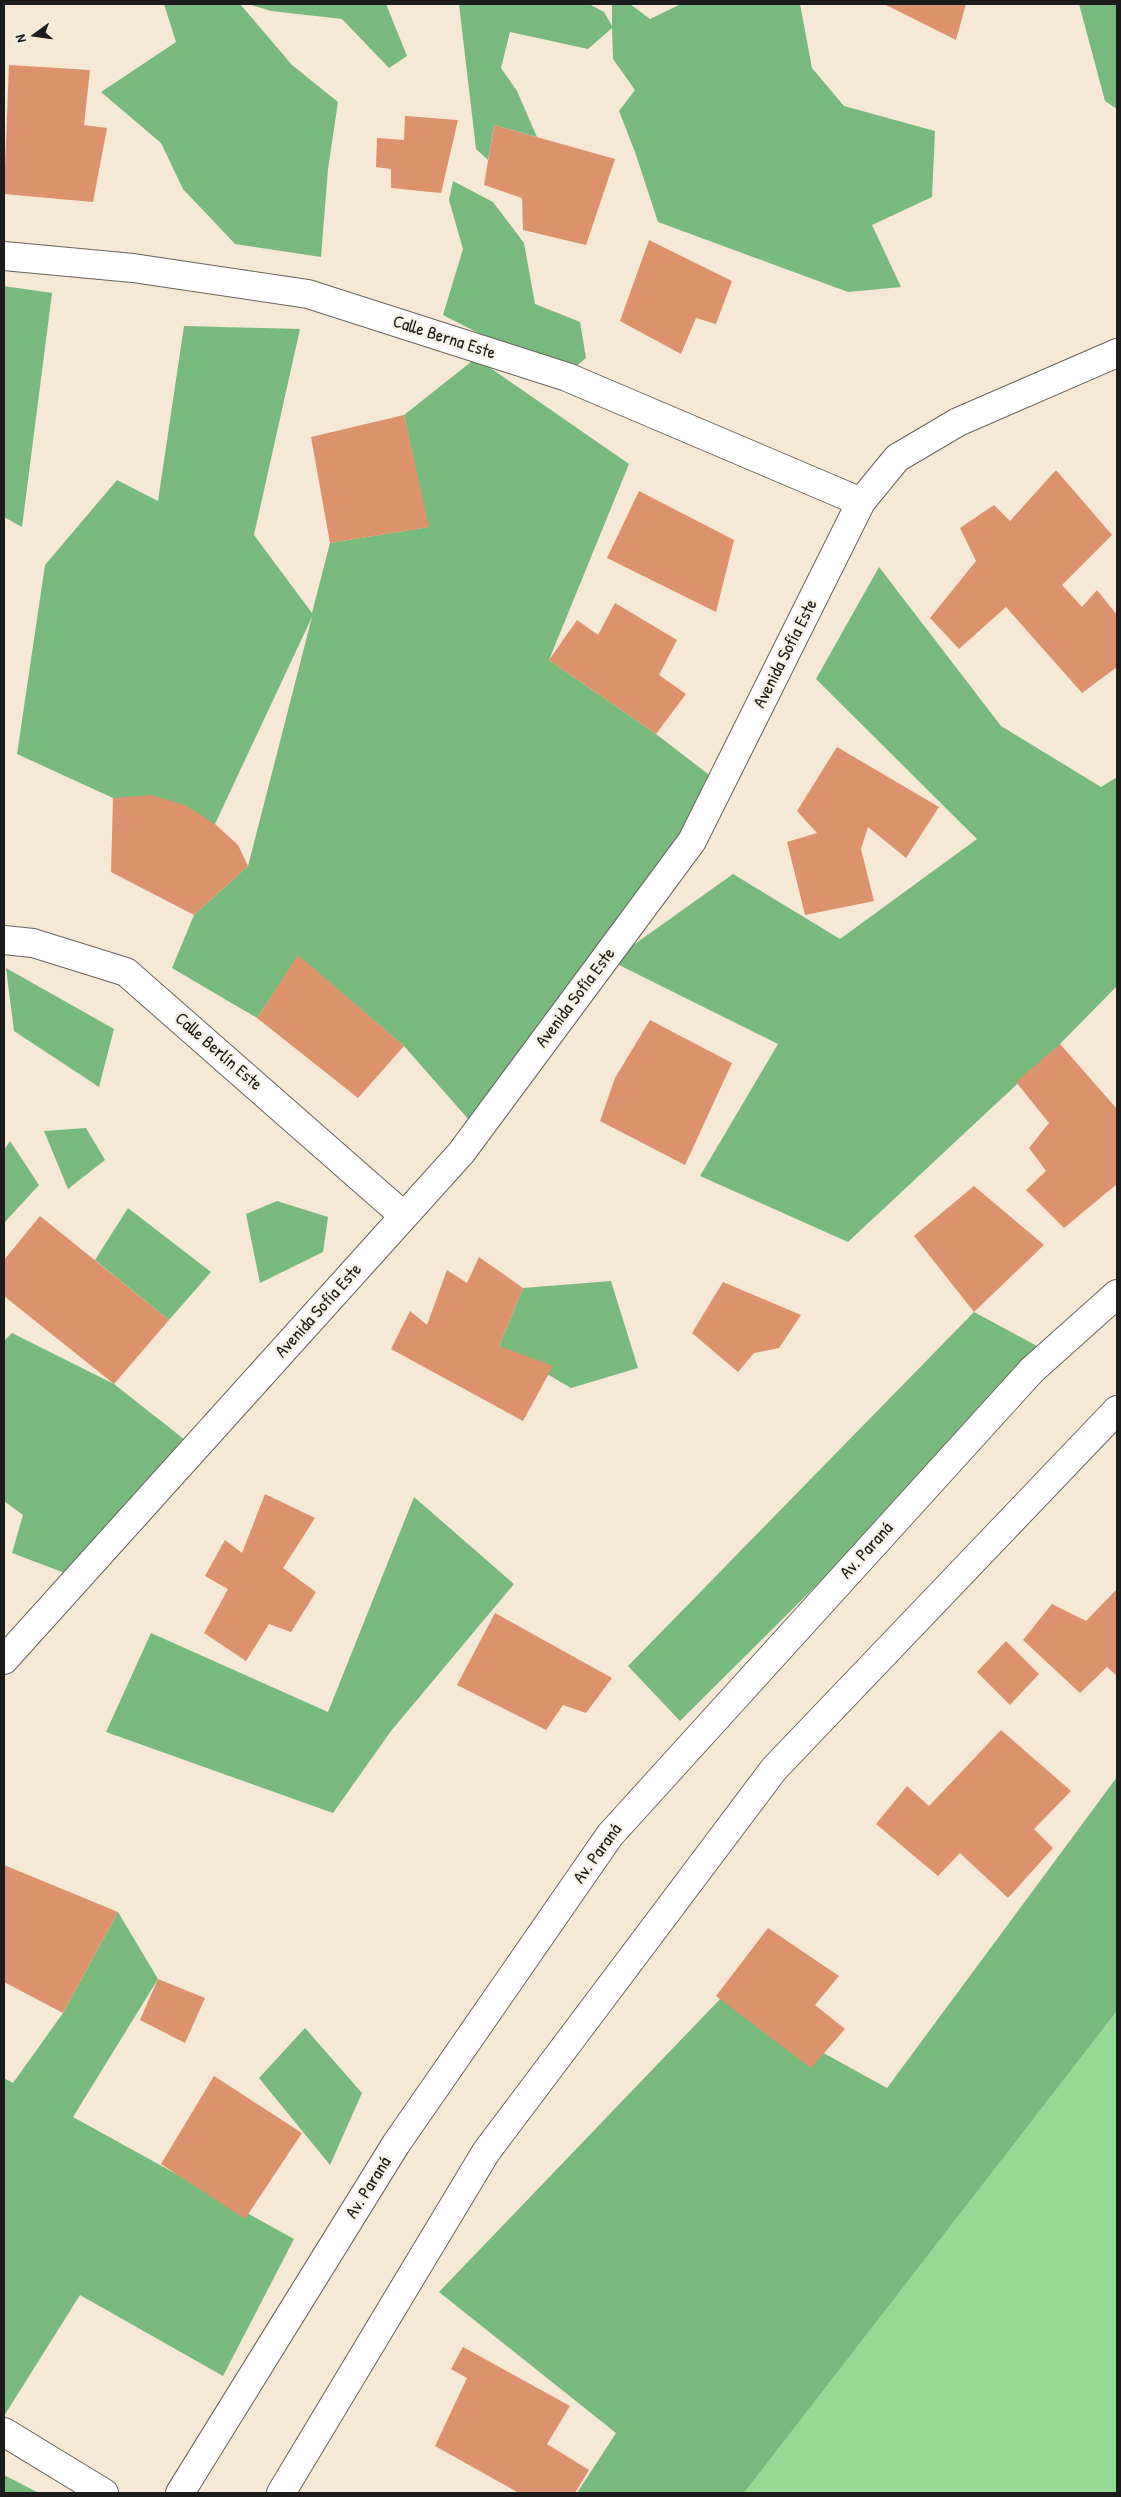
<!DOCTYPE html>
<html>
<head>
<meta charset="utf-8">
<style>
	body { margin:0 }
	#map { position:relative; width:1121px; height:2497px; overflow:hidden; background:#f5e8d4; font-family:"Patrick Hand",sans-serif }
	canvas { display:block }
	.frame { position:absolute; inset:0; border:5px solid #1c1c1c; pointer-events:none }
	.north { position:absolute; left:10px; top:10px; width:50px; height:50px; -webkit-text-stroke:4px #f7f3e8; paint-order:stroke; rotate:256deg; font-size:14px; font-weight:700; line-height:20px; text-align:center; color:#1c1c1c }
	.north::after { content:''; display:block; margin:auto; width:18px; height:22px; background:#1c1c1c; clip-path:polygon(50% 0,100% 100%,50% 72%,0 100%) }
</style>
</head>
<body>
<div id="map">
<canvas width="1121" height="2497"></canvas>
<div class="frame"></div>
<div class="north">N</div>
</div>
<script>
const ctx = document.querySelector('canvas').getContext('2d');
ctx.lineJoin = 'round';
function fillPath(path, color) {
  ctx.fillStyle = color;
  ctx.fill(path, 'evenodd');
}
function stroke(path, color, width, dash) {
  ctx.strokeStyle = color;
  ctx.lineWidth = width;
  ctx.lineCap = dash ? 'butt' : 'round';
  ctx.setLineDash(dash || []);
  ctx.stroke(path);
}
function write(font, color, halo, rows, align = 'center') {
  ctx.font = font + ' "Patrick Hand",sans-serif';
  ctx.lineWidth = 5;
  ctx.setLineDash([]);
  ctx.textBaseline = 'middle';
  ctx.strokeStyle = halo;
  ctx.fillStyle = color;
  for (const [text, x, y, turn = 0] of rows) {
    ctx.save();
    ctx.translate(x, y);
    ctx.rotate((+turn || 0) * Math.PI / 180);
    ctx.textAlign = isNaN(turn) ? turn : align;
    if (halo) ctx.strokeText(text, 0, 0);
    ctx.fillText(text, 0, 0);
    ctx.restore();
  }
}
const green = new Path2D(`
	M 1117,2011 L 1117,2493 L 744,2493 Z`);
const forest = new Path2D(`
	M 164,4 L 240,4 L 292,65 L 338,102 L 328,169 L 321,257 L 235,244 L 183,189 L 161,143 L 101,92 L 176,42 Z
	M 248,4 L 386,4 L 407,56 L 389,68 L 342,19 L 271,11 Z
	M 459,4 L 589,4 L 604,12 L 612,26 L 612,4 L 630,4 L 650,19 L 681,4 L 800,4 L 812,68 L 844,106 L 935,131 L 932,197 L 872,225 L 901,287 L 848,292 L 658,222 L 635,152 L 619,111 L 635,90 L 613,59 L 612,28 L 588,49 L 510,32 L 501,68 L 517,91 L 537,137 L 494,125 L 488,160 L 476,149 Z
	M 1079,4 L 1117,4 L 1117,109 L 1105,101 Z
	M 453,181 L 493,202 L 524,243 L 535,304 L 580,322 L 586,358 L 568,373 L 512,350 L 443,315 L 463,249 L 449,200 Z
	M 4,286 L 52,293 L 22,527 L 4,517 Z
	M 184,326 L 300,329 L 254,535 L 312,613 L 330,543 L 428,527 L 404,415 L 476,358 L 629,464 L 549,660 L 656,734 L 721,784 L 476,1128 L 404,1046 L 298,956 L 257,1018 L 172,968 L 194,915 L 248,866 L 312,617 L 215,824 L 113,798 L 17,754 L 45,565 L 117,480 L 158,501 Z
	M 879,567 L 1001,726 L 1101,787 L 1117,777 L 1117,986 L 1060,1044 L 848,1242 L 700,1176 L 778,1044 L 611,961 L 733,874 L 840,939 L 977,839 L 816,679 Z
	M 6,968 L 114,1029 L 99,1087 L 14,1031 Z
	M 86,1128 L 105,1160 L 68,1189 L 44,1131 Z
	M 10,1141 L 39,1185 L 4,1223 L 4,1150 Z
	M 277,1201 L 328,1217 L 323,1252 L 260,1283 L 246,1214 Z
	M 128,1208 L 211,1272 L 169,1320 L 95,1260 Z
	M 611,1281 L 638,1368 L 571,1388 L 499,1346 L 523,1288 Z
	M 974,1312 L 1050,1353 L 680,1721 L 628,1666 Z
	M 12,1333 L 114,1384 L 194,1447 L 78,1578 L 12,1553 L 23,1515 L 4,1501 L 4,1341 Z
	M 414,1497 L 514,1584 L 391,1731 L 333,1813 L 106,1732 L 151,1633 L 328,1712 Z
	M 1117,1777 L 1117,2011 L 744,2493 L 577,2493 L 616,2433 L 439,2292 L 722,1997 L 887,2088 Z
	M 118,1912 L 158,1979 L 73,2117 L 294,2239 L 223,2376 L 80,2295 L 4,2416 L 4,2078 L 13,2083 L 63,2013 Z
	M 305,2028 L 362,2093 L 330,2165 L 259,2078 Z
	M 4,2475 L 39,2493 L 4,2493 Z`);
const building = new Path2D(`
	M 884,4 L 966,4 L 956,40 Z
	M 9,65 L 90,70 L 84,125 L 107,128 L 93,202 L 4,194 Z
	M 405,116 L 458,120 L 441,193 L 391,188 L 391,169 L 376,167 L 377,138 L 404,140 Z
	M 494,125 L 615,159 L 586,245 L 523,230 L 522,198 L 484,185 Z
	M 649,240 L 732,281 L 716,324 L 696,318 L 681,354 L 620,321 Z
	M 404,415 L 429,527 L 330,543 L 311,437 Z
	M 1056,470 L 1112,535 L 1062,585 L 1082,607 L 1097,590 L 1117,615 L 1117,667 L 1082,693 L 1006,607 L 959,649 L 930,618 L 976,561 L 960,528 L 994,505 L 1010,521 Z
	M 639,491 L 734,540 L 716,612 L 607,558 Z
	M 615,603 L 677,640 L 659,675 L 686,694 L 656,734 L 549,660 L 577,620 L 598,635 Z
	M 837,747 L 939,807 L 906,858 L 868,827 L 861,849 L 874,901 L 805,915 L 787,842 L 817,833 L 797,811 Z
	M 151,795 L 185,805 L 215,824 L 238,845 L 248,866 L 194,915 L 111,872 L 113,798 Z
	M 298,955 L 404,1046 L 358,1098 L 257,1018 Z
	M 650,1020 L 732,1063 L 685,1165 L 600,1121 L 615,1078 Z
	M 1060,1044 L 1117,1109 L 1117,1184 L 1064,1228 L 1026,1190 L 1046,1171 L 1029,1148 L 1049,1123 L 1016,1082 Z
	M 974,1186 L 1044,1245 L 974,1312 L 914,1236 Z
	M 40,1216 L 169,1320 L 114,1384 L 4,1296 L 4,1260 Z
	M 479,1257 L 523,1288 L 499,1346 L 553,1366 L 523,1421 L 391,1349 L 410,1311 L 427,1325 L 447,1270 L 467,1283 Z
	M 723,1282 L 801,1315 L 779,1348 L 754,1353 L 738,1372 L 692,1333 Z
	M 265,1494 L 315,1518 L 283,1568 L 316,1592 L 291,1632 L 269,1624 L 246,1661 L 204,1633 L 228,1589 L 205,1576 L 225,1540 L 242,1553 Z
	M 1117,1589 L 1117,1676 L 1107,1667 L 1080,1693 L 1023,1640 L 1052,1604 L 1086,1621 Z
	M 495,1613 L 612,1678 L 586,1713 L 563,1705 L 546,1730 L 457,1685 Z
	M 1006,1641 L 1039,1674 L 1010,1705 L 977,1672 Z
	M 1001,1730 L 1071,1791 L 1034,1829 L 1053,1848 L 1008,1898 L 960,1853 L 938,1876 L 876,1824 L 907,1786 L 929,1806 Z
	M 4,1865 L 118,1912 L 63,2013 L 4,1982 Z
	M 768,1928 L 839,1976 L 815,2005 L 845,2029 L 811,2068 L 716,1996 Z
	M 158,1979 L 205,1998 L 185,2043 L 140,2020 Z
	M 214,2076 L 302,2133 L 245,2219 L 161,2164 Z
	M 463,2347 L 570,2406 L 547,2444 L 589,2470 L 575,2493 L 519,2493 L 435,2446 L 467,2378 L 451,2369 Z`);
const minor = new Path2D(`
	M 4,256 L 133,268 L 308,294 L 567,377 L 861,502
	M 4,940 L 33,943 L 126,972 L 404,1216
	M 4,1660 L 461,1153 L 604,960 L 692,841 L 861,502 L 897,458 L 958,422 L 1117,353
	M 4,2432 L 104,2493
	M 180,2493 L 396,2144 L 610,1835 L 1032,1370 L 1117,1294
	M 281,2493 L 486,2152 L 774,1769 L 1117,1410`);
const streetNames = [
	["Calle Berna Este",444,338,18],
	["Avenida Sofía Este",786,654,-63],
	["Avenida Sofía Este",576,998,-53],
	["Calle Berlín Este",218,1052,41],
	["Avenida Sofía Este",319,1311,-48],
	["Av. Paraná",867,1551,-48],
	["Av. Paraná",598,1854,-54],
	["Av. Paraná",369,2188,-58]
];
fillPath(green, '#95da93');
fillPath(forest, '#78ba7d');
fillPath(building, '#db926d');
stroke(minor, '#68635c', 30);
stroke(minor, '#fff', 28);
write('18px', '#1c1c1c', '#f7f3e8', streetNames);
</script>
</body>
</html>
